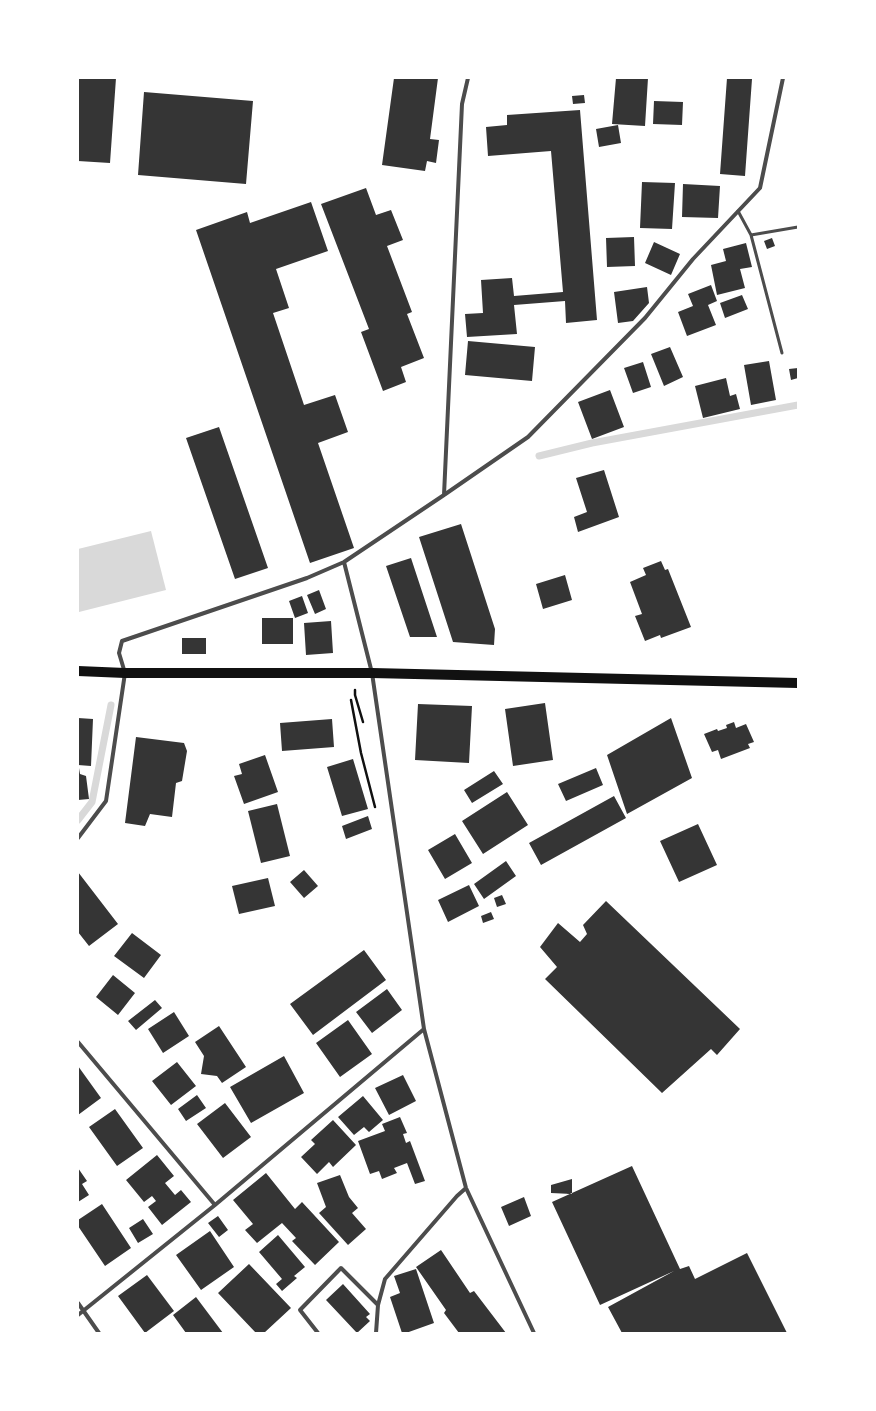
<!DOCTYPE html>
<html>
<head>
<meta charset="utf-8">
<style>
	body { margin:0 }
	#map { position:relative; width:876px; height:1411px; overflow:hidden; background:#fff; font-family:"Fira Sans",sans-serif }
	canvas { display:block }
	.frame { position:absolute; inset:0; border:79px solid #fff; pointer-events:none }
</style>
</head>
<body>
<div id="map">
<canvas width="876" height="1411"></canvas>
<div class="frame"></div>
</div>
<script>
const ctx = document.querySelector('canvas').getContext('2d');
ctx.lineJoin = 'round';
function fillPath(path, color) {
  ctx.fillStyle = color;
  ctx.fill(path, 'evenodd');
}
function stroke(path, color, width, dash) {
  ctx.strokeStyle = color;
  ctx.lineWidth = width;
  ctx.lineCap = dash ? 'butt' : 'round';
  ctx.setLineDash(dash || []);
  ctx.stroke(path);
}
const water = new Path2D(`
	M 151,531 L 166,590 L 79,612 L 78,549 Z`);
const stream = new Path2D(`
	M 539,456 L 592,443 L 798,405
	M 78,820 L 92,802 L 111,705`);
const building = new Path2D(`
	M 78,78 L 116,78 L 110,163 L 78,161 Z
	M 394,78 L 438,78 L 430,139 L 439,140 L 436,163 L 427,161 L 425,171 L 382,165 Z
	M 616,78 L 648,78 L 645,126 L 612,124 Z
	M 727,78 L 752,79 L 745,176 L 720,174 Z
	M 144,92 L 253,101 L 246,184 L 138,175 Z
	M 584,95 L 585,103 L 573,104 L 572,96 Z
	M 654,101 L 683,102 L 682,125 L 653,124 Z
	M 580,110 L 597,320 L 566,323 L 565,301 L 514,305 L 517,334 L 467,337 L 465,314 L 483,313 L 481,280 L 512,278 L 514,296 L 563,292 L 551,151 L 488,156 L 486,127 L 507,125 L 507,115 Z
	M 618,125 L 621,143 L 599,147 L 596,129 Z
	M 642,182 L 675,183 L 672,229 L 640,228 Z
	M 683,184 L 720,186 L 718,218 L 682,217 Z
	M 366,188 L 376,215 L 391,210 L 403,240 L 387,246 L 412,312 L 407,314 L 424,358 L 401,367 L 406,382 L 383,391 L 361,332 L 369,329 L 321,204 Z
	M 311,202 L 328,251 L 276,269 L 289,308 L 273,313 L 304,405 L 335,395 L 348,432 L 318,443 L 354,548 L 310,563 L 196,230 L 247,212 L 250,223 Z
	M 634,237 L 635,266 L 607,267 L 606,238 Z
	M 772,238 L 775,246 L 767,249 L 764,241 Z
	M 654,242 L 680,254 L 671,275 L 645,263 Z
	M 746,243 L 752,267 L 740,269 L 745,288 L 717,295 L 711,265 L 726,261 L 723,249 Z
	M 711,285 L 717,301 L 708,305 L 716,325 L 687,336 L 678,312 L 693,306 L 688,294 Z
	M 647,287 L 649,303 L 633,321 L 618,323 L 614,292 Z
	M 742,295 L 748,309 L 725,318 L 720,303 Z
	M 468,341 L 535,347 L 532,381 L 465,375 Z
	M 670,347 L 683,377 L 664,386 L 651,354 Z
	M 769,361 L 776,400 L 751,405 L 744,365 Z
	M 643,362 L 651,387 L 633,393 L 624,368 Z
	M 798,368 L 798,378 L 791,380 L 789,369 Z
	M 726,378 L 730,396 L 736,394 L 740,409 L 703,418 L 695,386 Z
	M 610,390 L 624,427 L 592,439 L 578,402 Z
	M 219,427 L 268,568 L 235,579 L 186,438 Z
	M 604,470 L 619,517 L 578,532 L 574,517 L 587,512 L 576,478 Z
	M 461,524 L 495,629 L 494,645 L 453,642 L 419,537 Z
	M 411,558 L 437,637 L 410,637 L 386,566 Z
	M 661,561 L 665,570 L 668,569 L 691,627 L 661,638 L 660,635 L 645,641 L 635,616 L 642,614 L 630,582 L 646,575 L 643,568 Z
	M 565,575 L 572,600 L 543,609 L 536,584 Z
	M 319,590 L 326,609 L 315,614 L 307,595 Z
	M 302,596 L 308,613 L 295,618 L 289,601 Z
	M 262,618 L 293,618 L 293,644 L 262,644 Z
	M 331,621 L 333,653 L 306,655 L 304,623 Z
	M 182,638 L 206,638 L 206,654 L 182,654 Z
	M 545,703 L 553,760 L 513,766 L 505,709 Z
	M 418,704 L 472,706 L 469,763 L 415,760 Z
	M 78,718 L 93,719 L 91,766 L 78,765 Z
	M 671,718 L 692,778 L 627,814 L 607,755 Z
	M 332,719 L 334,747 L 282,751 L 280,723 Z
	M 734,722 L 736,728 L 746,724 L 754,742 L 748,744 L 750,748 L 721,759 L 718,750 L 712,752 L 704,734 L 717,729 L 718,731 L 727,728 L 726,725 Z
	M 136,737 L 184,743 L 187,751 L 182,781 L 176,783 L 172,817 L 150,814 L 145,826 L 125,823 Z
	M 265,755 L 278,792 L 244,804 L 234,776 L 242,774 L 239,764 Z
	M 353,759 L 368,809 L 342,816 L 327,767 Z
	M 78,768 L 79,768 L 80,774 L 86,776 L 89,799 L 78,800 Z
	M 596,768 L 603,785 L 566,801 L 558,784 Z
	M 494,771 L 503,784 L 472,803 L 464,790 Z
	M 507,792 L 528,825 L 483,854 L 462,821 Z
	M 614,796 L 626,818 L 541,865 L 529,843 Z
	M 277,804 L 290,856 L 261,863 L 248,811 Z
	M 368,816 L 372,829 L 346,839 L 342,826 Z
	M 698,824 L 717,865 L 679,882 L 660,841 Z
	M 455,834 L 472,863 L 445,879 L 428,850 Z
	M 506,861 L 516,876 L 484,899 L 474,884 Z
	M 304,870 L 318,886 L 304,898 L 290,882 Z
	M 78,872 L 118,924 L 89,946 L 78,932 Z
	M 268,878 L 275,906 L 239,914 L 232,886 Z
	M 469,885 L 479,906 L 448,922 L 438,900 Z
	M 502,895 L 506,904 L 497,907 L 494,898 Z
	M 606,901 L 740,1029 L 717,1055 L 711,1049 L 662,1093 L 545,979 L 557,967 L 540,947 L 558,923 L 580,942 L 587,934 L 583,925 Z
	M 491,912 L 494,919 L 483,923 L 481,916 Z
	M 132,933 L 161,955 L 144,978 L 114,956 Z
	M 364,950 L 386,980 L 313,1035 L 290,1004 Z
	M 113,975 L 135,993 L 118,1015 L 96,997 Z
	M 387,989 L 402,1010 L 372,1033 L 356,1012 Z
	M 155,1000 L 162,1008 L 136,1030 L 128,1021 Z
	M 174,1012 L 189,1036 L 163,1053 L 148,1029 Z
	M 348,1020 L 372,1054 L 340,1077 L 316,1043 Z
	M 219,1026 L 246,1067 L 222,1083 L 217,1076 L 201,1074 L 204,1056 L 195,1042 Z
	M 284,1056 L 304,1093 L 251,1123 L 230,1087 Z
	M 177,1062 L 196,1086 L 171,1105 L 152,1081 Z
	M 78,1066 L 101,1098 L 78,1115 Z
	M 403,1075 L 416,1101 L 389,1115 L 375,1088 Z
	M 197,1095 L 206,1108 L 186,1121 L 178,1109 Z
	M 363,1096 L 383,1120 L 369,1132 L 364,1127 L 354,1135 L 338,1117 Z
	M 225,1103 L 251,1137 L 223,1158 L 197,1124 Z
	M 115,1109 L 143,1148 L 117,1166 L 89,1127 Z
	M 400,1117 L 407,1133 L 403,1134 L 406,1143 L 410,1141 L 425,1181 L 415,1184 L 407,1163 L 394,1168 L 397,1173 L 382,1179 L 379,1171 L 370,1174 L 358,1141 L 385,1131 L 382,1124 Z
	M 333,1120 L 356,1145 L 333,1167 L 329,1162 L 317,1174 L 301,1157 L 315,1144 L 311,1140 Z
	M 157,1155 L 174,1176 L 165,1183 L 175,1195 L 181,1190 L 191,1202 L 162,1225 L 148,1207 L 156,1201 L 152,1196 L 144,1202 L 126,1180 Z
	M 632,1166 L 680,1269 L 689,1266 L 695,1279 L 747,1253 L 787,1333 L 622,1333 L 608,1307 L 674,1271 L 600,1305 L 552,1202 Z
	M 78,1168 L 87,1181 L 82,1184 L 89,1195 L 78,1202 Z
	M 266,1173 L 295,1209 L 302,1202 L 339,1242 L 315,1265 L 292,1241 L 296,1238 L 282,1223 L 257,1243 L 245,1230 L 253,1224 L 233,1200 Z
	M 340,1175 L 349,1197 L 358,1208 L 352,1213 L 366,1229 L 348,1245 L 319,1213 L 326,1207 L 317,1183 Z
	M 572,1179 L 572,1194 L 551,1193 L 551,1185 Z
	M 524,1197 L 531,1216 L 509,1226 L 501,1207 Z
	M 102,1204 L 131,1248 L 105,1266 L 78,1226 L 78,1220 Z
	M 218,1216 L 228,1230 L 219,1237 L 208,1223 Z
	M 143,1219 L 153,1234 L 138,1243 L 129,1228 Z
	M 210,1231 L 234,1267 L 201,1290 L 176,1255 Z
	M 278,1235 L 305,1267 L 294,1276 L 297,1278 L 282,1291 L 276,1284 L 282,1279 L 259,1252 Z
	M 441,1250 L 470,1293 L 474,1291 L 506,1333 L 459,1333 L 444,1313 L 446,1310 L 416,1267 Z
	M 249,1264 L 291,1308 L 264,1333 L 256,1333 L 218,1293 Z
	M 416,1269 L 434,1323 L 406,1333 L 402,1333 L 390,1297 L 400,1293 L 394,1276 Z
	M 147,1275 L 174,1311 L 145,1333 L 118,1296 Z
	M 343,1284 L 370,1314 L 366,1317 L 370,1321 L 357,1333 L 326,1300 Z
	M 196,1297 L 223,1333 L 186,1333 L 173,1315 Z`);
const path = new Path2D(`
	M 355,690 L 355,695 L 363,722
	M 351,700 L 361,753 L 375,807`);
const service = new Path2D(`
	M 738,211 L 751,235 L 782,353
	M 751,235 L 798,227`);
const minor = new Path2D(`
	M 444,495 L 462,104 L 468,78
	M 344,562 L 372,673 L 424,1029 L 466,1188 L 534,1333
	M 78,838 L 106,801 L 125,673 L 119,653 L 122,641 L 307,578 L 344,562 L 444,495 L 528,437 L 645,318 L 693,259 L 760,188 L 783,78
	M 78,1042 L 215,1205
	M 78,1303 L 99,1333
	M 78,1315 L 215,1205 L 424,1029
	M 318,1333 L 300,1310 L 341,1268 L 378,1305
	M 376,1333 L 378,1305 L 385,1279 L 457,1196 L 466,1188`);
const primary = new Path2D(`
	M 78,671 L 125,673 L 372,673 L 798,683`);
fillPath(water, '#d9d9d9');
stroke(stream, '#d9d9d9', 7);
fillPath(building, '#353535');
stroke(path, '#111', 2.5);
stroke(service, '#4c4c4c', 3);
stroke(minor, '#4c4c4c', 4);
stroke(primary, '#111', 10);
</script>
</body>
</html>
